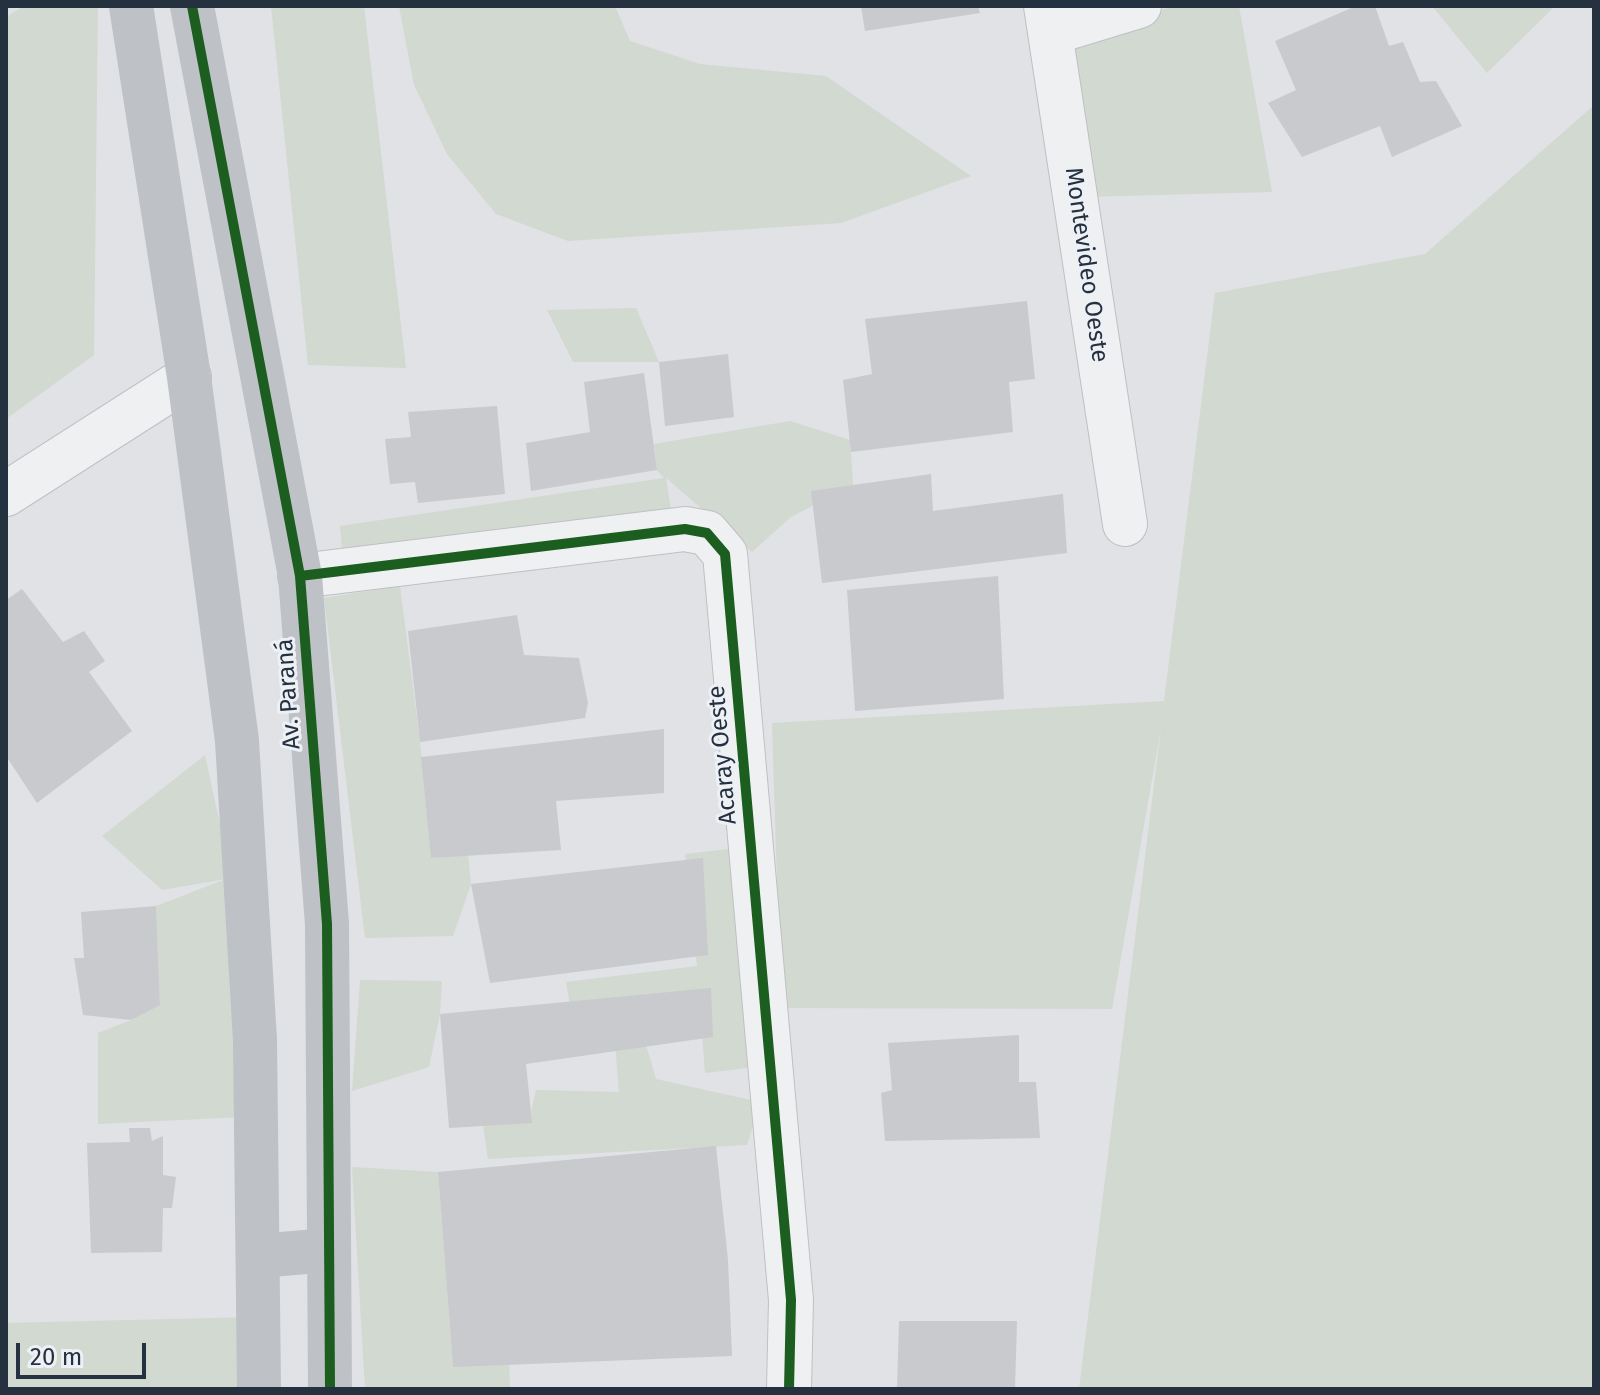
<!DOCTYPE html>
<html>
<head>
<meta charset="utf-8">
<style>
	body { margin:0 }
	#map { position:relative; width:1600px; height:1395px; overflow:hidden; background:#e0e2e5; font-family:"Fira Sans",sans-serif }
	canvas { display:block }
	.frame { position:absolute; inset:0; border:8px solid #26313f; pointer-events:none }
	.scale { position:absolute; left:16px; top:1343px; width:130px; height:36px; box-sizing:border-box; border:4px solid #26313f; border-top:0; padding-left:10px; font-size:24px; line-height:28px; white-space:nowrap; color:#26313f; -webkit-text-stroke:6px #edf1f6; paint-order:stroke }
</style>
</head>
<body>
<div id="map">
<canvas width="1600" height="1395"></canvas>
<div class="frame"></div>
<div class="scale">20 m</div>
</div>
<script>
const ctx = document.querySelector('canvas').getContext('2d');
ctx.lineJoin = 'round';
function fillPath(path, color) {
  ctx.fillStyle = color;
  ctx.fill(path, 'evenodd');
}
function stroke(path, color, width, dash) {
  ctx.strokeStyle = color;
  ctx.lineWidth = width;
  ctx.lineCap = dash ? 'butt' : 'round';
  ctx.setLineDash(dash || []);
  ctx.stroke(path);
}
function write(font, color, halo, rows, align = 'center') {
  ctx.font = font + ' "Fira Sans",sans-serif';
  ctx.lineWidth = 6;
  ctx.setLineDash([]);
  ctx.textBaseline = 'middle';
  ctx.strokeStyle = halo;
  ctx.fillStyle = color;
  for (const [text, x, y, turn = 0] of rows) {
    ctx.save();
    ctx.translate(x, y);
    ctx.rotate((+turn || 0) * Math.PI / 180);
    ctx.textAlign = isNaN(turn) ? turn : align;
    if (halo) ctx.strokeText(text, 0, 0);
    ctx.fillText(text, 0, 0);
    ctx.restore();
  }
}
const green = new Path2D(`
	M 24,6 L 98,6 L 94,355 L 6,419 L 6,17 Z
	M 271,6 L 364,6 L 406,368 L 308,365 Z
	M 399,6 L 615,6 L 630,41 L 700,64 L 826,76 L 971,176 L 841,223 L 568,241 L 496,214 L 447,154 L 414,85 Z
	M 1175,6 L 1239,6 L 1272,192 L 1083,197 L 1059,41 Z
	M 1432,6 L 1555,6 L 1487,73 Z
	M 1594,105 L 1594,1389 L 1079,1389 L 1161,728 L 1112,1009 L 781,1008 L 772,723 L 1164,701 L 1215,293 L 1425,254 Z
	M 636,308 L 659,362 L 573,362 L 547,310 Z
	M 790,421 L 850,440 L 853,485 L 791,517 L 752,552 L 666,478 L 672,516 L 343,560 L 340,526 L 664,478 L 657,470 L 654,444 Z
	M 400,586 L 420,742 L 431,858 L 468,855 L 471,884 L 453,936 L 365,938 L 324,598 Z
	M 205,755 L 231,876 L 243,1117 L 98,1124 L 98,1033 L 131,1020 L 160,1004 L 156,906 L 226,879 L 162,890 L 102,836 Z
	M 738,848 L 748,1068 L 705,1073 L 699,998 L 571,1011 L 566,982 L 697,966 L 685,854 Z
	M 360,980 L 442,981 L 440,1014 L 429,1067 L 352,1091 Z
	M 644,1038 L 656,1079 L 760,1102 L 747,1145 L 488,1159 L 482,1117 L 530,1116 L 536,1090 L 619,1092 L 615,1042 Z
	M 352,1167 L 438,1172 L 453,1366 L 509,1364 L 510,1389 L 365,1389 Z
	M 253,1317 L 254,1389 L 6,1389 L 6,1323 Z`);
const building = new Path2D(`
	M 861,6 L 978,6 L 980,13 L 865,31 Z
	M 1356,6 L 1375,6 L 1389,46 L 1403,42 L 1420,82 L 1436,81 L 1462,126 L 1392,157 L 1380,126 L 1302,157 L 1268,103 L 1296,90 L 1275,41 Z
	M 1027,301 L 1035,379 L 1009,382 L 1013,432 L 851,452 L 843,380 L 872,374 L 865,319 Z
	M 728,354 L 734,417 L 665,426 L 659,362 Z
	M 644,373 L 657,470 L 531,491 L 526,443 L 590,432 L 584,382 Z
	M 497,406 L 505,494 L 418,503 L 415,482 L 390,484 L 385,439 L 411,437 L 408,412 Z
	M 931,474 L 933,511 L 1063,494 L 1067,553 L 822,583 L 811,491 Z
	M 998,576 L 1004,699 L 855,711 L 847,590 Z
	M 22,589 L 63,642 L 84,631 L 105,661 L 89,672 L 132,731 L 37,803 L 6,756 L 6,600 Z
	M 517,615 L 524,655 L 579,658 L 588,703 L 585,718 L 420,742 L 408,631 Z
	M 664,729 L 664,793 L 556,801 L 561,850 L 431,858 L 421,757 Z
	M 703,858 L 708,955 L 490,983 L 471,884 Z
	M 156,906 L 160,1005 L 131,1020 L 83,1015 L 74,958 L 84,958 L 81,912 Z
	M 711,988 L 713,1037 L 526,1064 L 532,1123 L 449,1128 L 440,1014 Z
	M 1019,1035 L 1019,1082 L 1036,1082 L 1040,1138 L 885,1141 L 881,1093 L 892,1090 L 888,1043 Z
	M 129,1128 L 150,1128 L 152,1141 L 163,1136 L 163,1175 L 176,1177 L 172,1208 L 163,1208 L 162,1252 L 91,1253 L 87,1143 L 130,1142 Z
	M 716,1146 L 728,1260 L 732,1356 L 453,1367 L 438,1172 Z
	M 899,1321 L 1017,1321 L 1015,1389 L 897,1389 Z`);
const street = new Path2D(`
	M 1046,6 L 1125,524
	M 1050,33 L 1139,6
	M 6,494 L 189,377
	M 300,576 L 685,529 L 707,533 L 725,554 L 791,1300 L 789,1389`);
const secondary = new Path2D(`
	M 131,6 L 189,377 L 237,741 L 255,1040 L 259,1389
	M 192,6 L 300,576 L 327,924 L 330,1389
	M 258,1256 L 329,1250`);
const cycleway = new Path2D(`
	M 192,6 L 300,576 L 327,924 L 330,1389
	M 300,576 L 685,529 L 707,533 L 725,554 L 791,1300 L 789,1389`);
const streetNames = [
	["Montevideo Oeste",1086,265,82],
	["Av. Paraná",289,694,-94],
	["Acaray Oeste",723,755,-95]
];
fillPath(green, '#d1d9d0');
fillPath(building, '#c8cacd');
stroke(street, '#bec0c3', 46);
stroke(street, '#eff0f2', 44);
stroke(secondary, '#bec1c5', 44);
stroke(cycleway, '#1b5e20', 10);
write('24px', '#26313f', '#edf1f6', streetNames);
</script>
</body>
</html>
